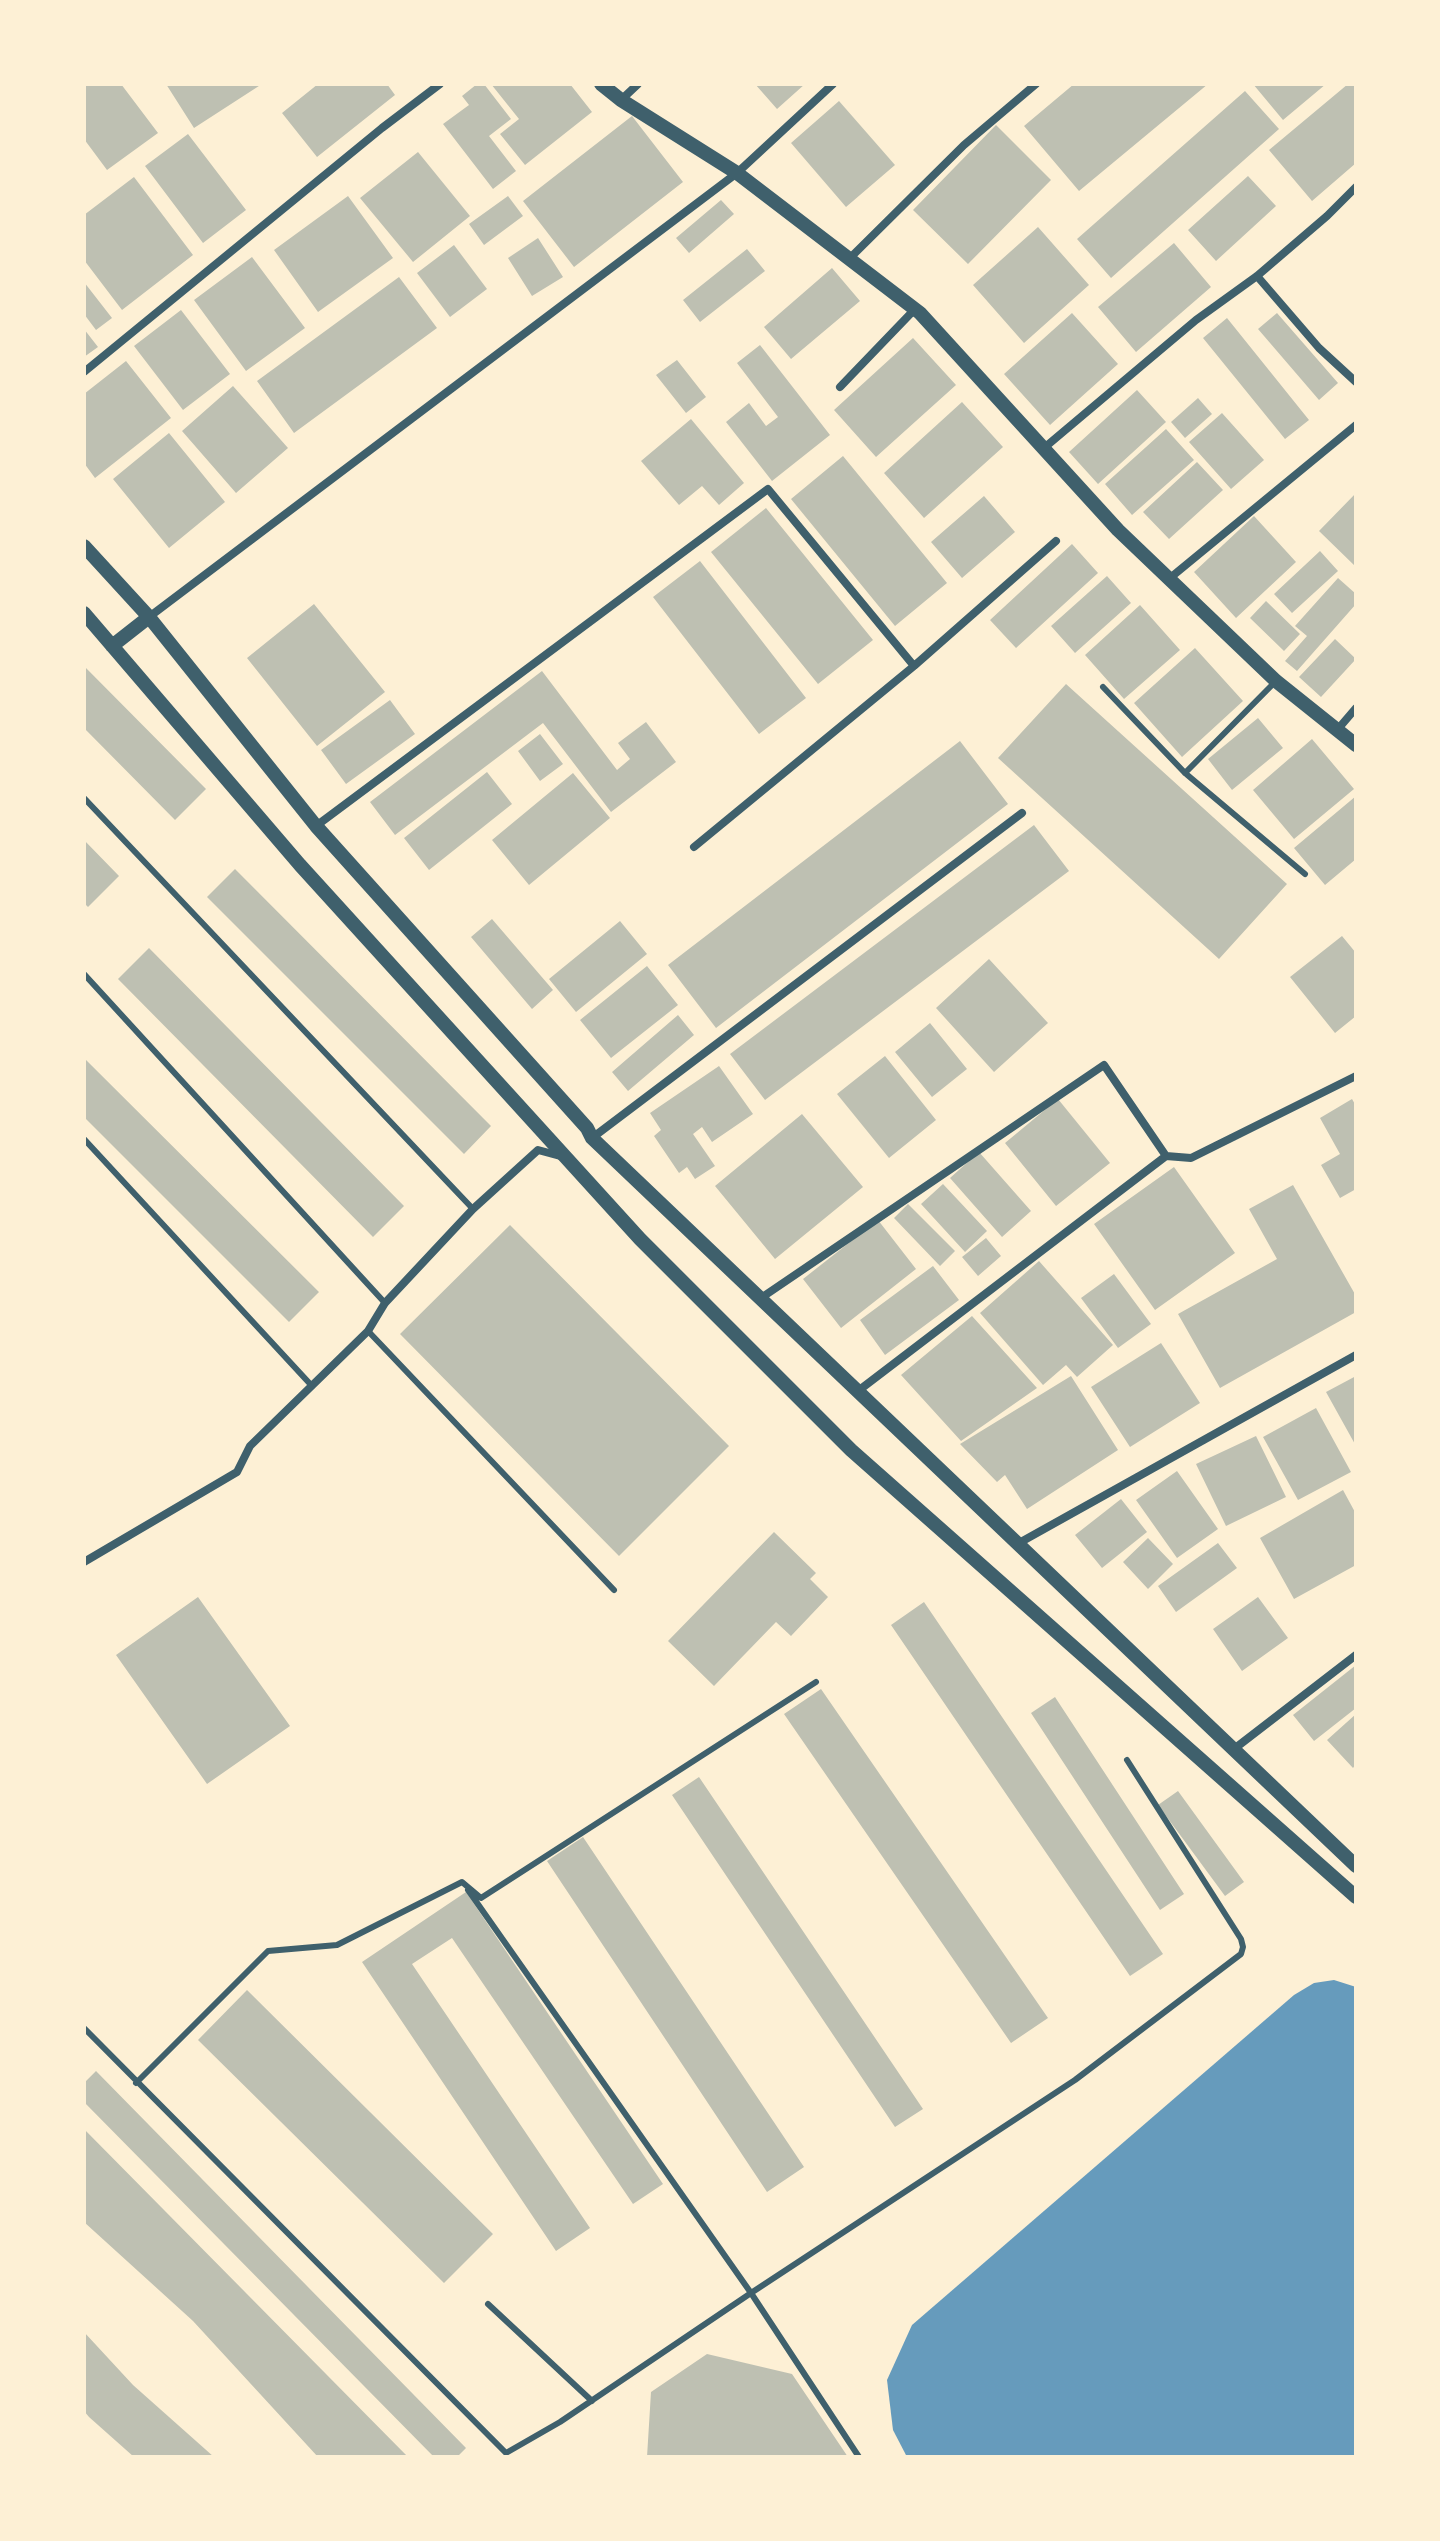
<!DOCTYPE html>
<html>
<head>
<meta charset="utf-8">
<style>
	body { margin:0 }
	#map { position:relative; width:1440px; height:2541px; overflow:hidden; background:#fdf0d5; font-family:"IBM Plex Serif",serif }
	canvas { display:block }
	.frame { position:absolute; inset:0; border:86px solid #fdf0d5; pointer-events:none }
</style>
</head>
<body>
<div id="map">
<canvas width="1440" height="2541"></canvas>
<div class="frame"></div>
</div>
<script>
const ctx = document.querySelector('canvas').getContext('2d');
ctx.lineJoin = 'round';
function fillPath(path, color) {
  ctx.fillStyle = color;
  ctx.fill(path, 'evenodd');
}
function stroke(path, color, width, dash) {
  ctx.strokeStyle = color;
  ctx.lineWidth = width;
  ctx.lineCap = dash ? 'butt' : 'round';
  ctx.setLineDash(dash || []);
  ctx.stroke(path);
}
const water = new Path2D(`
	M 1334,1980 L 1356,1987 L 1356,2457 L 907,2457 L 893,2430 L 887,2380 L 912,2325 L 1294,1995 L 1314,1983 Z`);
const building = new Path2D(`
	M 84,84 L 121,84 L 158,133 L 107,170 L 84,139 Z
	M 166,84 L 262,84 L 194,128 Z
	M 318,84 L 387,84 L 395,95 L 317,157 L 282,113 Z
	M 477,84 L 484,84 L 511,119 L 489,136 L 516,171 L 493,189 L 443,124 L 469,105 L 462,96 Z
	M 491,84 L 570,84 L 592,112 L 525,165 L 500,134 L 519,119 Z
	M 755,84 L 805,84 L 777,109 Z
	M 1074,84 L 1208,84 L 1079,191 L 1024,126 Z
	M 1253,84 L 1326,84 L 1283,120 Z
	M 1348,84 L 1353,84 L 1356,87 L 1356,163 L 1312,201 L 1269,150 Z
	M 1245,91 L 1279,129 L 1111,278 L 1077,239 Z
	M 839,101 L 895,165 L 846,207 L 791,143 Z
	M 632,116 L 683,182 L 574,267 L 523,201 Z
	M 996,125 L 1051,180 L 968,264 L 913,210 Z
	M 188,134 L 246,210 L 203,243 L 145,166 Z
	M 418,152 L 470,216 L 413,262 L 360,198 Z
	M 1248,176 L 1276,206 L 1216,261 L 1188,230 Z
	M 134,177 L 193,255 L 122,310 L 84,260 L 84,215 Z
	M 348,196 L 393,258 L 318,312 L 274,250 Z
	M 508,196 L 523,216 L 484,245 L 469,224 Z
	M 721,200 L 734,214 L 689,253 L 676,238 Z
	M 1038,227 L 1089,285 L 1024,343 L 973,285 Z
	M 538,238 L 563,277 L 532,296 L 508,258 Z
	M 1174,243 L 1211,287 L 1136,352 L 1098,307 Z
	M 454,245 L 487,289 L 450,317 L 417,273 Z
	M 747,249 L 765,271 L 700,322 L 683,300 Z
	M 252,257 L 305,328 L 246,371 L 194,300 Z
	M 832,268 L 860,301 L 791,359 L 764,327 Z
	M 399,277 L 437,328 L 294,433 L 257,381 Z
	M 84,282 L 112,318 L 96,330 L 84,314 Z
	M 181,310 L 230,374 L 183,410 L 134,346 Z
	M 1072,313 L 1118,364 L 1050,425 L 1004,374 Z
	M 1277,313 L 1338,383 L 1319,400 L 1258,329 Z
	M 1227,318 L 1309,420 L 1285,439 L 1203,338 Z
	M 84,329 L 98,347 L 84,357 Z
	M 913,338 L 956,385 L 876,457 L 834,410 Z
	M 760,345 L 830,435 L 772,481 L 726,422 L 749,403 L 766,426 L 778,417 L 737,363 Z
	M 677,360 L 706,397 L 686,413 L 656,375 Z
	M 126,361 L 171,418 L 95,478 L 84,463 L 84,394 Z
	M 233,386 L 288,448 L 236,493 L 182,431 Z
	M 1137,390 L 1166,422 L 1098,484 L 1069,452 Z
	M 1198,398 L 1212,414 L 1185,438 L 1171,422 Z
	M 962,402 L 1003,447 L 924,518 L 884,473 Z
	M 1222,413 L 1264,460 L 1231,489 L 1189,442 Z
	M 691,419 L 744,483 L 719,505 L 702,486 L 679,505 L 641,461 Z
	M 1166,429 L 1194,460 L 1132,515 L 1105,484 Z
	M 169,433 L 225,502 L 169,548 L 113,479 Z
	M 843,456 L 947,583 L 895,626 L 791,499 Z
	M 1197,462 L 1223,490 L 1169,539 L 1143,512 Z
	M 1356,493 L 1356,567 L 1319,531 Z
	M 984,496 L 1015,532 L 962,578 L 931,542 Z
	M 766,508 L 873,640 L 818,684 L 711,552 Z
	M 1254,516 L 1296,562 L 1236,618 L 1194,572 Z
	M 1072,544 L 1098,573 L 1016,648 L 990,620 Z
	M 1320,551 L 1338,571 L 1292,613 L 1274,594 Z
	M 700,561 L 806,698 L 759,734 L 653,597 Z
	M 1107,576 L 1131,603 L 1075,653 L 1051,626 Z
	M 1338,578 L 1356,594 L 1356,604 L 1297,671 L 1285,661 L 1307,636 L 1295,626 Z
	M 1266,601 L 1300,634 L 1284,651 L 1250,618 Z
	M 314,604 L 385,692 L 317,746 L 247,658 Z
	M 1140,605 L 1180,650 L 1124,699 L 1085,655 Z
	M 1335,639 L 1356,659 L 1321,697 L 1299,677 Z
	M 1195,648 L 1243,701 L 1182,757 L 1134,703 Z
	M 84,666 L 206,789 L 175,820 L 84,728 Z
	M 542,671 L 617,770 L 630,759 L 618,743 L 646,722 L 676,762 L 611,812 L 543,723 L 395,835 L 370,802 Z
	M 1066,684 L 1287,884 L 1219,959 L 998,758 Z
	M 390,700 L 415,734 L 346,784 L 321,750 Z
	M 1258,718 L 1283,748 L 1232,790 L 1208,759 Z
	M 540,734 L 563,764 L 540,781 L 518,751 Z
	M 1312,739 L 1354,789 L 1294,839 L 1253,790 Z
	M 960,741 L 1008,804 L 716,1028 L 668,965 Z
	M 487,772 L 512,804 L 429,870 L 404,838 Z
	M 573,773 L 610,818 L 529,885 L 492,840 Z
	M 1356,796 L 1356,859 L 1325,885 L 1294,848 Z
	M 1034,825 L 1069,871 L 765,1100 L 730,1054 Z
	M 84,840 L 119,876 L 88,907 L 84,903 Z
	M 235,869 L 491,1126 L 464,1154 L 207,897 Z
	M 492,919 L 553,990 L 532,1009 L 471,937 Z
	M 620,921 L 647,954 L 576,1012 L 549,979 Z
	M 1342,936 L 1356,953 L 1356,1016 L 1335,1033 L 1290,977 Z
	M 149,948 L 404,1206 L 373,1237 L 118,979 Z
	M 989,959 L 1048,1023 L 994,1072 L 936,1008 Z
	M 647,966 L 678,1005 L 611,1058 L 580,1020 Z
	M 678,1015 L 694,1035 L 628,1091 L 612,1072 Z
	M 930,1023 L 967,1069 L 932,1097 L 895,1052 Z
	M 885,1056 L 936,1120 L 889,1158 L 837,1094 Z
	M 84,1058 L 319,1292 L 289,1322 L 84,1117 Z
	M 719,1066 L 753,1114 L 712,1142 L 702,1127 L 693,1134 L 715,1166 L 695,1179 L 687,1167 L 679,1173 L 654,1136 L 661,1130 L 650,1113 Z
	M 1058,1099 L 1110,1163 L 1056,1206 L 1005,1143 Z
	M 1352,1099 L 1356,1106 L 1356,1189 L 1340,1198 L 1321,1165 L 1340,1154 L 1320,1118 Z
	M 802,1114 L 863,1187 L 775,1259 L 715,1186 Z
	M 979,1152 L 1031,1211 L 1002,1237 L 950,1178 Z
	M 1174,1167 L 1235,1253 L 1155,1310 L 1094,1224 Z
	M 943,1184 L 987,1231 L 965,1252 L 921,1204 Z
	M 1293,1185 L 1356,1296 L 1356,1312 L 1220,1388 L 1178,1314 L 1277,1259 L 1249,1209 Z
	M 908,1204 L 955,1251 L 940,1266 L 894,1218 Z
	M 878,1220 L 916,1269 L 841,1328 L 803,1279 Z
	M 510,1225 L 729,1446 L 619,1556 L 400,1334 Z
	M 986,1238 L 1001,1256 L 978,1276 L 962,1257 Z
	M 1039,1261 L 1113,1345 L 1077,1377 L 1066,1365 L 1043,1385 L 980,1313 Z
	M 933,1266 L 959,1300 L 885,1355 L 860,1320 Z
	M 1114,1274 L 1151,1324 L 1118,1348 L 1081,1298 Z
	M 972,1316 L 1037,1388 L 961,1441 L 901,1375 Z
	M 1161,1343 L 1200,1403 L 1130,1447 L 1091,1387 Z
	M 1071,1376 L 1118,1450 L 1027,1509 L 1005,1475 L 997,1482 L 960,1444 Z
	M 1356,1376 L 1356,1446 L 1326,1392 Z
	M 1316,1408 L 1351,1472 L 1298,1500 L 1263,1437 Z
	M 1256,1436 L 1286,1497 L 1226,1526 L 1196,1464 Z
	M 1177,1471 L 1218,1529 L 1177,1558 L 1136,1500 Z
	M 1343,1490 L 1356,1514 L 1356,1565 L 1294,1599 L 1260,1538 Z
	M 1121,1499 L 1147,1532 L 1102,1568 L 1075,1535 Z
	M 774,1532 L 816,1573 L 810,1579 L 828,1597 L 791,1636 L 776,1622 L 714,1686 L 668,1641 Z
	M 1148,1538 L 1173,1564 L 1148,1589 L 1123,1562 Z
	M 1218,1543 L 1237,1568 L 1176,1612 L 1158,1586 Z
	M 198,1597 L 290,1726 L 207,1784 L 116,1655 Z
	M 1258,1597 L 1288,1638 L 1242,1671 L 1213,1629 Z
	M 924,1602 L 1163,1954 L 1130,1976 L 891,1625 Z
	M 1356,1665 L 1356,1708 L 1314,1741 L 1293,1715 Z
	M 821,1689 L 1048,2018 L 1011,2043 L 784,1714 Z
	M 1055,1697 L 1184,1894 L 1160,1910 L 1031,1713 Z
	M 1356,1714 L 1356,1764 L 1353,1768 L 1327,1740 Z
	M 699,1777 L 923,2109 L 895,2127 L 672,1795 Z
	M 1178,1791 L 1244,1882 L 1225,1896 L 1158,1805 Z
	M 583,1837 L 804,2167 L 767,2192 L 547,1861 Z
	M 466,1892 L 663,2184 L 633,2204 L 452,1938 L 412,1964 L 590,2228 L 556,2251 L 362,1962 Z
	M 247,1990 L 493,2234 L 444,2283 L 198,2040 Z
	M 96,2071 L 466,2448 L 457,2457 L 434,2457 L 84,2102 L 84,2083 Z
	M 84,2129 L 408,2457 L 318,2457 L 193,2321 L 84,2222 Z
	M 84,2332 L 133,2385 L 214,2457 L 134,2457 L 89,2417 L 84,2411 Z
	M 707,2354 L 792,2374 L 848,2457 L 647,2457 L 651,2392 Z`);
const service = new Path2D(`
	M 1103,687 L 1185,773 L 1305,874
	M 1185,773 L 1276,681
	M 84,798 L 473,1209
	M 84,974 L 385,1303
	M 84,1139 L 312,1386
	M 368,1331 L 614,1590
	M 468,1890 L 751,2293 L 859,2457
	M 84,2028 L 506,2453 L 560,2422 L 751,2293 L 1075,2080 L 1241,1954 L 1243,1947 L 1241,1939 L 1127,1760
	M 136,2083 L 268,1951 L 337,1945 L 462,1882 L 481,1898 L 816,1682
	M 488,2304 L 592,2401`);
const minor = new Path2D(`
	M 621,100 L 638,84
	M 850,258 L 964,145 L 1036,84
	M 1257,276 L 1319,348 L 1356,382
	M 84,372 L 382,128 L 440,84
	M 840,387 L 915,309
	M 1044,448 L 1196,320 L 1257,276 L 1327,216 L 1356,187
	M 1170,578 L 1356,425
	M 149,617 L 737,173 L 833,84
	M 1338,729 L 1356,708
	M 316,826 L 768,489 L 914,666
	M 694,847 L 914,666 L 1056,541
	M 592,1138 L 1022,813
	M 1166,1156 L 1191,1158 L 1356,1076
	M 761,1298 L 1104,1065 L 1166,1156
	M 858,1391 L 1166,1156
	M 1019,1543 L 1356,1355
	M 84,1562 L 237,1472 L 250,1446 L 368,1331 L 385,1303 L 473,1209 L 538,1150 L 564,1157
	M 1234,1749 L 1356,1655`);
const tertiary = new Path2D(`
	M 601,84 L 621,100 L 737,173 L 920,313 L 1118,530 L 1276,681 L 1356,745
	M 84,546 L 149,617 L 316,826 L 587,1128 L 592,1138 L 1356,1866
	M 84,613 L 300,865 L 640,1239 L 851,1450 L 1356,1897
	M 112,646 L 149,617`);
fillPath(water, '#669bbc');
fillPath(building, '#bec0b2');
stroke(service, '#3f606c', 6);
stroke(minor, '#3f606c', 8);
stroke(tertiary, '#3f606c', 14);
</script>
</body>
</html>
